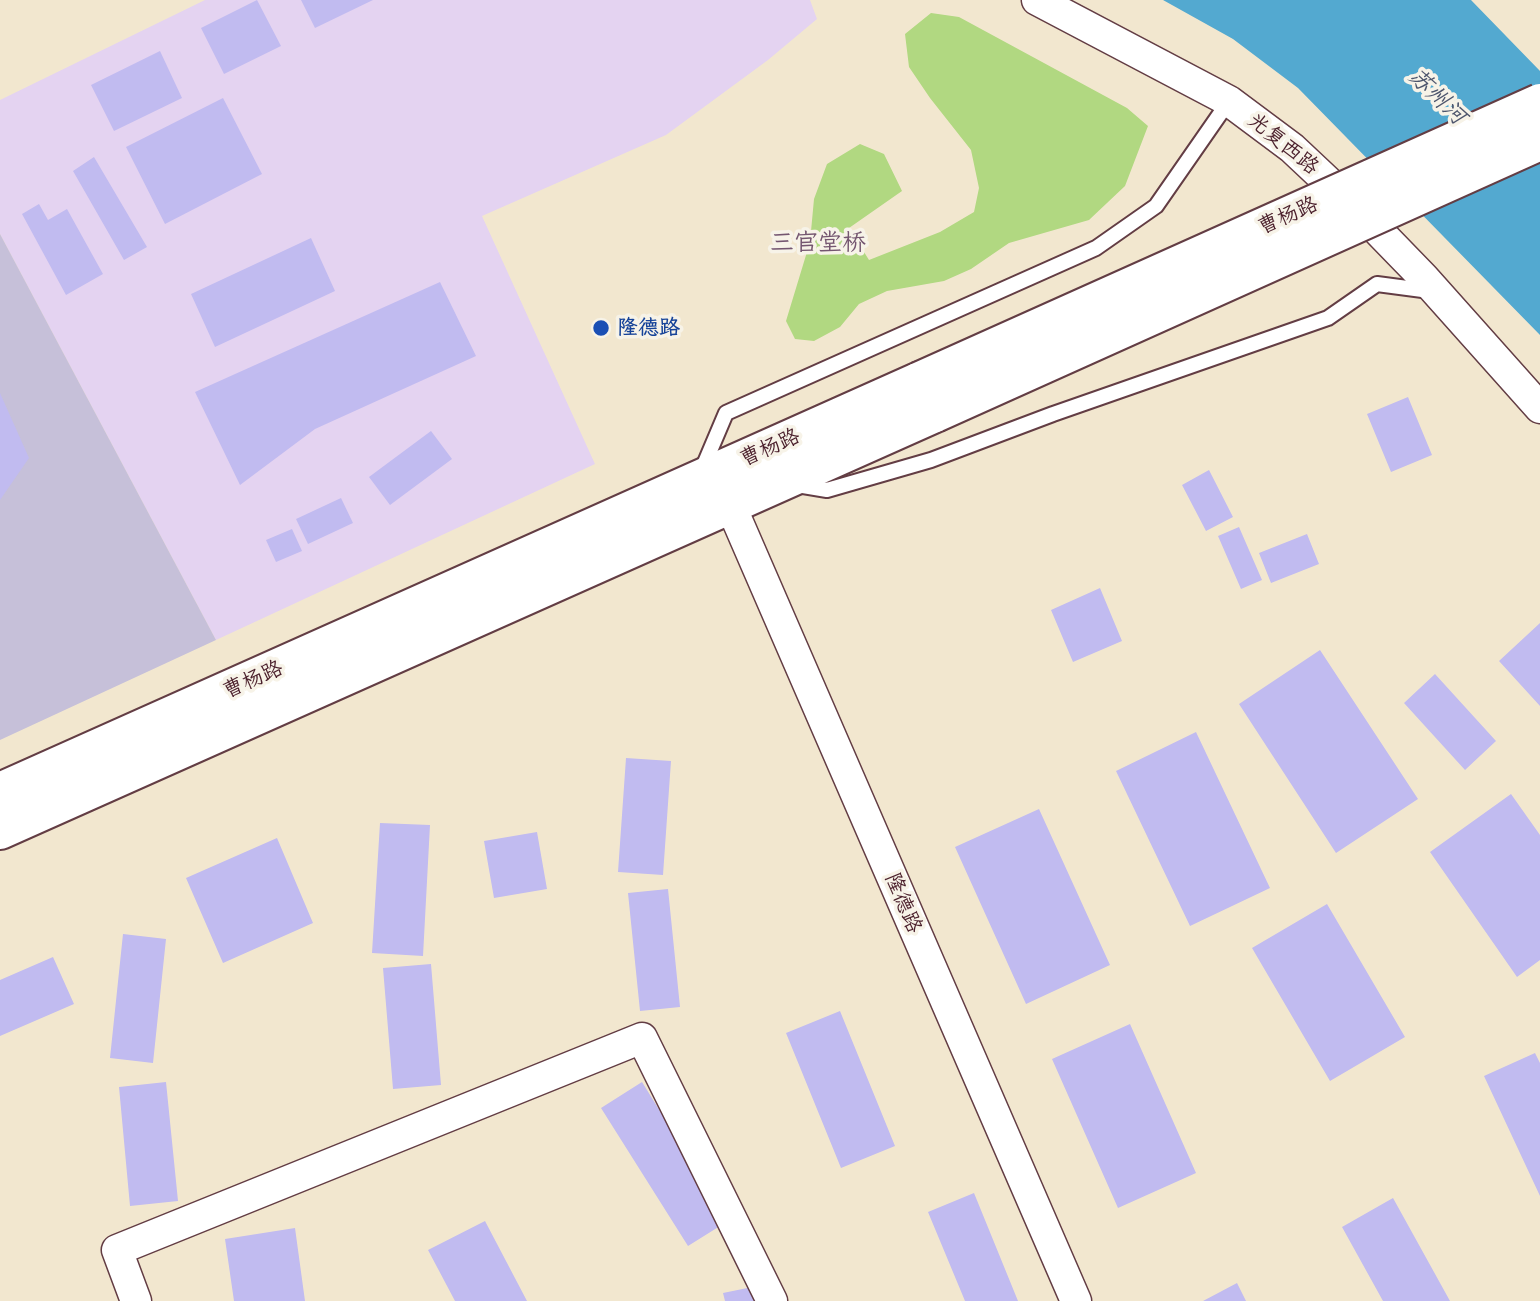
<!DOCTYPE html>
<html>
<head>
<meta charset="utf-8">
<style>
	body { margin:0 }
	canvas { display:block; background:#f2e7cf }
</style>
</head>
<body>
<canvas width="1540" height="1301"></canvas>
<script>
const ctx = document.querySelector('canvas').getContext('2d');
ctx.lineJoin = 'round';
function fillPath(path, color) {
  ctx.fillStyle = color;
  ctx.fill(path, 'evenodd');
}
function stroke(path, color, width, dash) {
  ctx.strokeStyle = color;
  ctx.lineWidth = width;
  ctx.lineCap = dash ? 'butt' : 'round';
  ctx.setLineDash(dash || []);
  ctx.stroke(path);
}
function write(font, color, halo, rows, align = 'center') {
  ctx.font = font + ' "Playpen Sans","LXGW WenKai TC",sans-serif';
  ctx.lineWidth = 7;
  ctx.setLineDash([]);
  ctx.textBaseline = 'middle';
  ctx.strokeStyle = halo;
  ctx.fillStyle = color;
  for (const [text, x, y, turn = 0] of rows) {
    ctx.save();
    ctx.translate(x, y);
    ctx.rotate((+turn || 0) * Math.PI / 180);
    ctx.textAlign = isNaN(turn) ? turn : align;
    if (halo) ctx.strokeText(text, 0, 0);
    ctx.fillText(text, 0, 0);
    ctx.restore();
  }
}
const built = new Path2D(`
	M 205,0 L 810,0 L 817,19 L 768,60 L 666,135 L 482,216 L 595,464 L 216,640 L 0,234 L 0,100 Z`);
const industrial = new Path2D(`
	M 0,234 L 216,640 L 0,740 Z`);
const green = new Path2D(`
	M 931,13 L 959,17 L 1127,108 L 1148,126 L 1125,186 L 1089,220 L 1009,243 L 971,269 L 944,281 L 887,291 L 859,304 L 840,327 L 814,341 L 795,339 L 786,321 L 810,242 L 814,199 L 827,164 L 860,144 L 884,154 L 902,191 L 849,228 L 869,260 L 940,232 L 974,212 L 979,188 L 971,150 L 930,98 L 909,67 L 905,34 Z`);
const water = new Path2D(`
	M 1163,0 L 1471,0 L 1540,71 L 1540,335 L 1298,88 L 1233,39 Z`);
const building = new Path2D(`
	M 257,0 L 281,46 L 224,74 L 201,28 Z
	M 301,0 L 373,0 L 315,28 Z
	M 160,51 L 182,98 L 114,131 L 91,85 Z
	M 223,98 L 262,174 L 165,224 L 126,147 Z
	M 94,157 L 147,247 L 124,260 L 73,171 Z
	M 39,204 L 48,220 L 67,209 L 103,274 L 66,295 L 22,214 Z
	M 311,238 L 335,291 L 215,347 L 191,294 Z
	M 440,282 L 476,356 L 315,429 L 240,485 L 195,392 Z
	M 0,393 L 29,458 L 0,500 Z
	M 1408,397 L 1432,455 L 1391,472 L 1367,414 Z
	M 431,431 L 452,459 L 390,505 L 369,477 Z
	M 1209,470 L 1233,517 L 1206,531 L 1182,485 Z
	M 341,498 L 353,523 L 308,544 L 296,519 Z
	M 1239,527 L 1262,580 L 1241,589 L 1218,536 Z
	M 292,529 L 302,551 L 276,562 L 266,540 Z
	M 1307,534 L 1319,564 L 1271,583 L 1259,553 Z
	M 1100,588 L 1122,641 L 1073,662 L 1051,610 Z
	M 1540,623 L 1540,706 L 1499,661 Z
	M 1320,650 L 1418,799 L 1336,853 L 1239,704 Z
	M 1435,674 L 1496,741 L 1465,770 L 1404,703 Z
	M 1196,732 L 1270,888 L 1190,926 L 1116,771 Z
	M 626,758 L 671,761 L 663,875 L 618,872 Z
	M 1511,794 L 1540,835 L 1540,960 L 1517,977 L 1430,852 Z
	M 1039,809 L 1110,965 L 1026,1004 L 955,847 Z
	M 380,823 L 430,825 L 423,956 L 372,953 Z
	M 537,832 L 547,889 L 494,898 L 484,841 Z
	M 277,838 L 313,923 L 223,963 L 186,878 Z
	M 668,889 L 680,1007 L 640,1011 L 628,893 Z
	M 1327,904 L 1405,1037 L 1330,1081 L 1252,948 Z
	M 123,934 L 166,939 L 153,1063 L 110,1058 Z
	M 53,957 L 74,1004 L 0,1036 L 0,980 Z
	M 431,964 L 441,1085 L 393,1089 L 383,968 Z
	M 840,1011 L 895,1146 L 841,1168 L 786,1033 Z
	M 1130,1024 L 1196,1173 L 1118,1208 L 1052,1059 Z
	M 1535,1053 L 1540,1063 L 1540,1196 L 1484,1076 Z
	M 166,1082 L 178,1201 L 130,1206 L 119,1087 Z
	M 642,1082 L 728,1221 L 688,1246 L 601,1108 Z
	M 974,1193 L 1018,1301 L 965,1301 L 928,1212 Z
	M 1393,1198 L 1450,1301 L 1383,1301 L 1342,1227 Z
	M 485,1221 L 527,1301 L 455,1301 L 428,1250 Z
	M 295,1228 L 305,1301 L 234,1301 L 225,1239 Z
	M 1237,1283 L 1246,1301 L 1203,1301 Z
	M 762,1285 L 765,1301 L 725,1301 L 723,1293 Z`);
const lane = new Path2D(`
	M 701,472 L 726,413 L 1096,248 L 1156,206 L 1229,101
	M 797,485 L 827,490 L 931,460 L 1053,414 L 1328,318 L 1377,284 L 1430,291`);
const street = new Path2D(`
	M 1037,0 L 1229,101 L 1292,148 L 1358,210 L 1424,278 L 1540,408
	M 730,504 L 1076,1301
	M 136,1301 L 117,1250 L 642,1038 L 772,1301`);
const primary = new Path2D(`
	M 0,792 L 920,381
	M 0,830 L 935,413`);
const primaryBridge = new Path2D(`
	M 920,381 L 1540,103
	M 935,413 L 1540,141`);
const markers = [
	[601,328,9,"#1a4fb4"]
];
const streetNames = [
	["光复西路",1283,144,39],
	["曹杨路",1288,216,-24],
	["曹杨路",770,448,-24],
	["曹杨路",253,680,-24],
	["隆德路",903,903,67]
];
const transitNames = [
	["隆德路",617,328]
];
const waterNames = [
	["苏州河",1437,97,44]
];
const quarterNames = [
	["三官堂桥",818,243]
];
fillPath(built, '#e4d3f1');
fillPath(industrial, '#c6c0d9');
fillPath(green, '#b1d881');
fillPath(water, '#53a9d0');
fillPath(building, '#c1bbf0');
stroke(lane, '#633d44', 18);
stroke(street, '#633d44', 33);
stroke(primary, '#633d44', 42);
stroke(lane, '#fff', 14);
stroke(street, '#fff', 30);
stroke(primary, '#fff', 38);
stroke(primaryBridge, '#633d44', 42, []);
stroke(primaryBridge, '#fff', 38);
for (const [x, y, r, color] of markers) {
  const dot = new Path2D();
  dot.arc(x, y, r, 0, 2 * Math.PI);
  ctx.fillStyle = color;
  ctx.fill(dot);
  stroke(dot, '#f7f3e8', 2.5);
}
write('21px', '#4a1f2b', '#f7f3e8', streetNames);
write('bold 21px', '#164399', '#f7f3e8', transitNames, 'left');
write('italic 23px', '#4e566d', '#f7f3e8', waterNames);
write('24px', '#745670', '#f7f3e8', quarterNames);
</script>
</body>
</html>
